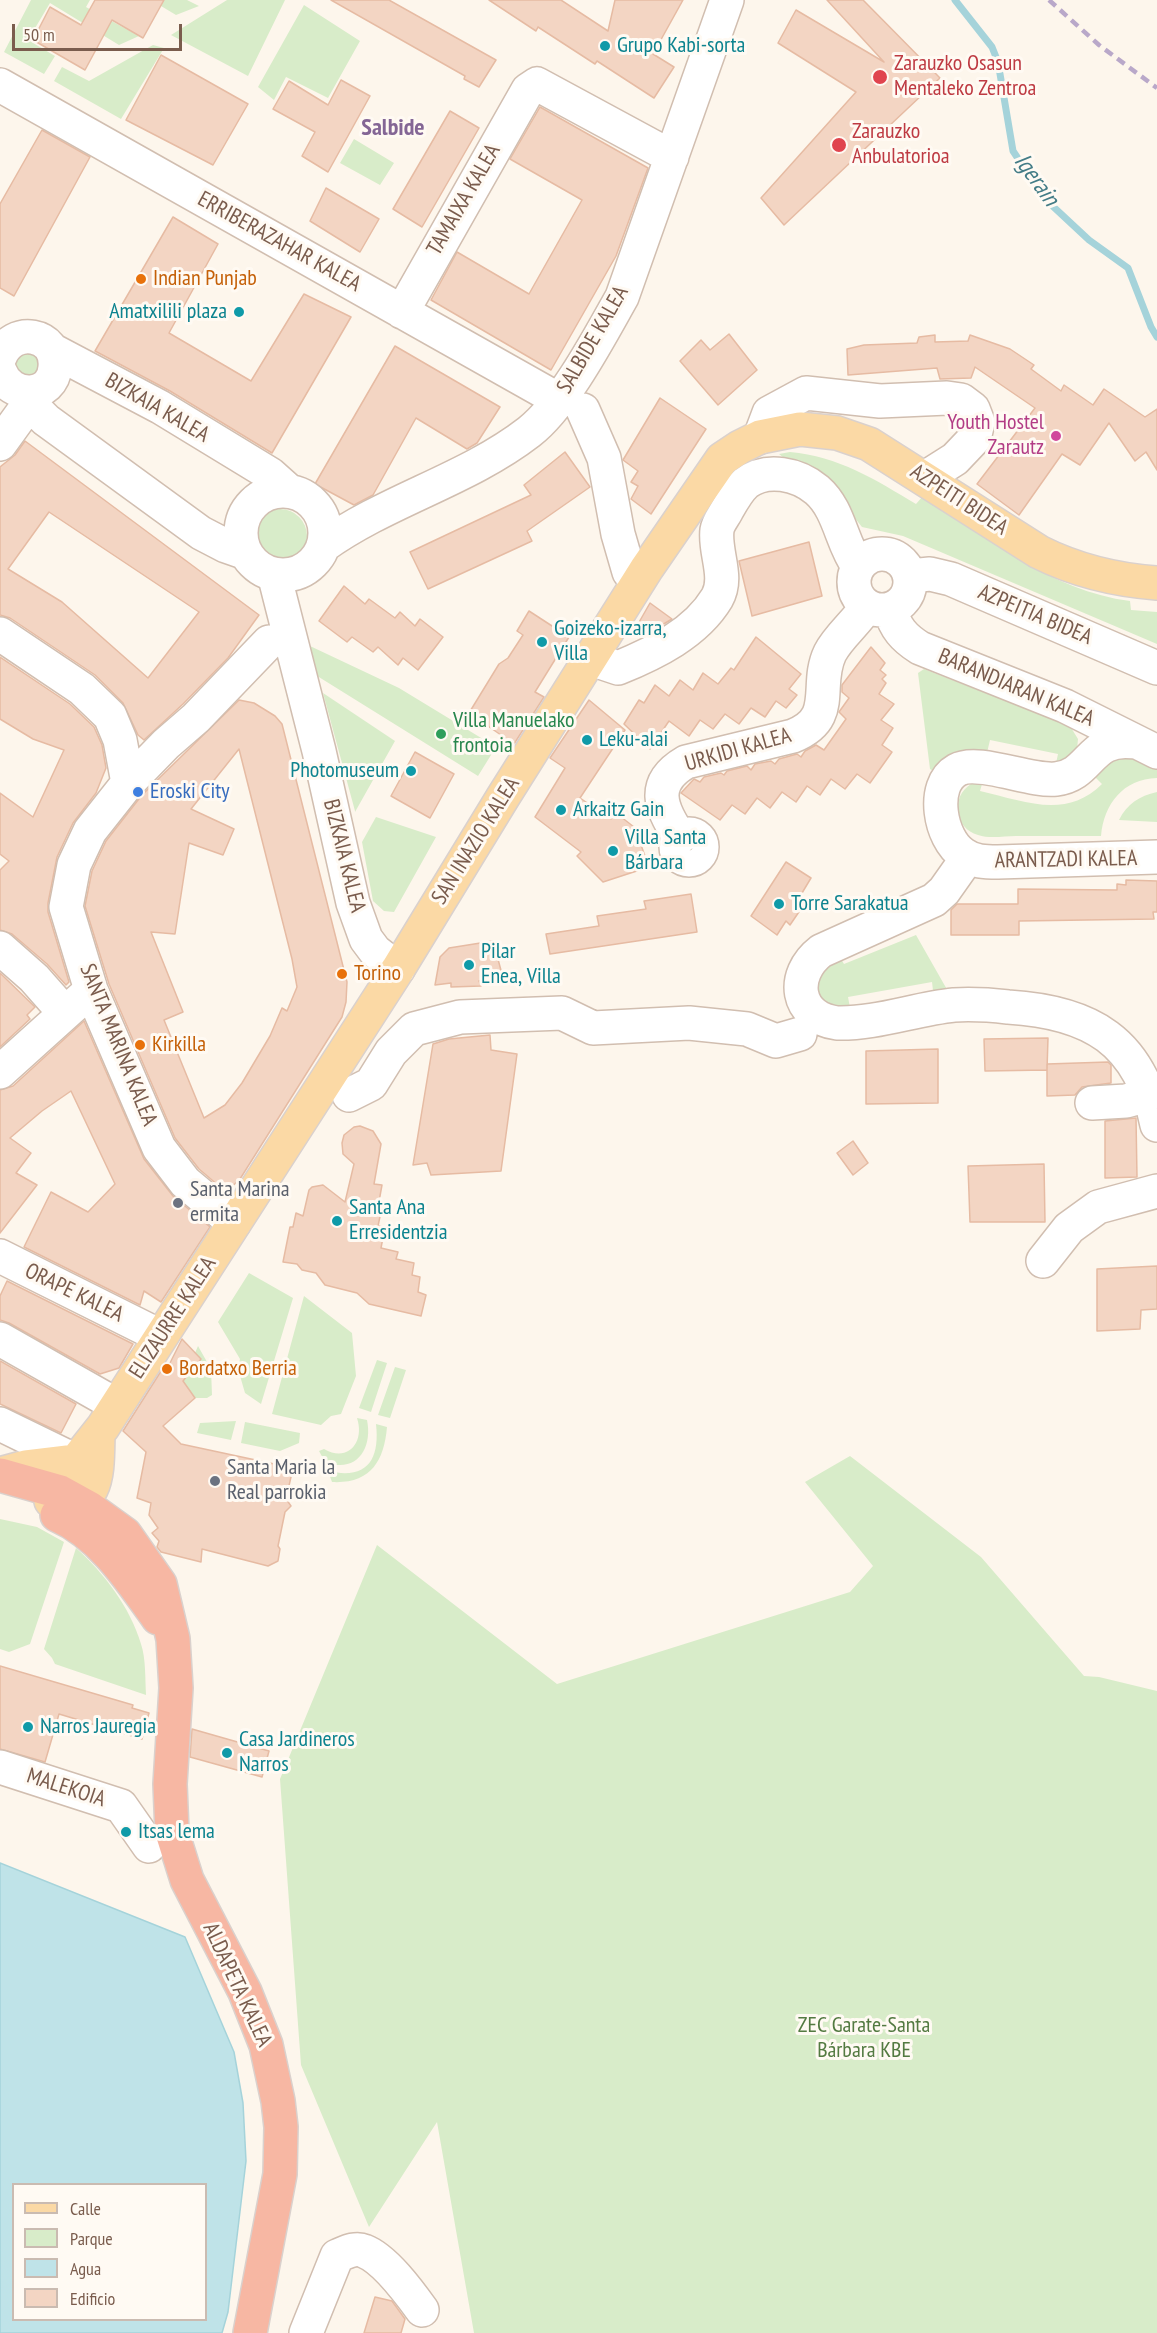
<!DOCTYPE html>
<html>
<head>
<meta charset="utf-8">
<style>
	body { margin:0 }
	#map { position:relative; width:1157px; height:2333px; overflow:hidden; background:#fdf6ec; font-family:"PT Sans Narrow",sans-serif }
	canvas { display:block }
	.legend { position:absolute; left:12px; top:2183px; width:195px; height:138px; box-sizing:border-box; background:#fffaf3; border:2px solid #cabbb1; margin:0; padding:8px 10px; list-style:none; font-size:18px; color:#7a5c4d }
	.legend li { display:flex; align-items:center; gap:12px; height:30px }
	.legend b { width:30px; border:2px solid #cabbb1 }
	.scale { position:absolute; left:12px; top:24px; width:170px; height:27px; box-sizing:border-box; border:3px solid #7a5c4d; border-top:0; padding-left:8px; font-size:18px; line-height:21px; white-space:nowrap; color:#7a5c4d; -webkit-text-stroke:4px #fffaf3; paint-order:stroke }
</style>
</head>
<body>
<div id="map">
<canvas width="1157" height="2333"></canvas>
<ul class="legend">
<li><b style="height:8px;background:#fbd9a5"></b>Calle</li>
<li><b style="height:16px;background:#d8ecc9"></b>Parque</li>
<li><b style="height:16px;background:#bfe3e8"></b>Agua</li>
<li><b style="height:16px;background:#f3d5c3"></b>Edificio</li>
</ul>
<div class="scale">50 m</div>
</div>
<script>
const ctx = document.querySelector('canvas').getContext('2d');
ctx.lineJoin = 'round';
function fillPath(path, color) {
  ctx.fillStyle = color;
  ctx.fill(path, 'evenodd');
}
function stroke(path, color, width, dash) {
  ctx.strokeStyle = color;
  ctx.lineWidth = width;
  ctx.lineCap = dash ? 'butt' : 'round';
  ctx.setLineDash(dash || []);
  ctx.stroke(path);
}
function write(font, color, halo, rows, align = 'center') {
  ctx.font = font + ' "PT Sans Narrow",sans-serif';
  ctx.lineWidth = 6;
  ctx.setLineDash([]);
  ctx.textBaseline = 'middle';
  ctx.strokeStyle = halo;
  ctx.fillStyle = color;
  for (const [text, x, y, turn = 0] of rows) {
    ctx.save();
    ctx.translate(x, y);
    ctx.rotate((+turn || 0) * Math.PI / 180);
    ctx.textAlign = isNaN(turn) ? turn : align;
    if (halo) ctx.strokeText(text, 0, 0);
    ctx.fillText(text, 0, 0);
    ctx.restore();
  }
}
const green = new Path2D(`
	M 31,0 L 90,0 L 86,7 L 139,36 L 119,45 L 50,3 L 28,40 L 55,56 L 44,74 L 4,52 Z
	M 151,0 L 187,0 L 199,6 L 176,15 Z
	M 227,0 L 285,0 L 248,76 L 171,35 Z
	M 304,5 L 360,41 L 328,98 L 286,77 L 274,100 L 258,87 Z
	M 153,45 L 164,48 L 121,119 L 54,81 L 62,67 L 89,81 Z
	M 354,139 L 394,163 L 380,185 L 340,163 Z
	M 23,353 L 34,355 L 42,362 L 33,385 L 11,364 Z
	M 790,452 C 838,456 876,480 916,504 L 923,496 C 987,538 1052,591 1130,601 L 1131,610 L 1157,612 L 1157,644 L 903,536 L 862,527 L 846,507 L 779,454 Z
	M253 536a27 27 0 1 1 54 0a27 27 0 1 1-54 0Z
	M 310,646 L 399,688 L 496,747 L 478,776 L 314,674 Z
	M 924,669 L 1070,726 L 1078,739 L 1077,749 L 1055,768 L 1058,754 L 990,740 L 986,757 L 935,772 L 930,769 L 918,673 Z
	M 323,693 L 395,741 L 355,812 L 355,811 Z
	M 1111,751 L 1157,762 L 1157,778 C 1123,779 1104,804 1101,836 C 1072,836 1044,836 1016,836 C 1004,836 990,839 978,835 C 955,829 950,797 971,784 L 982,784 L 980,791 C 1024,801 1066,820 1102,784 L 1090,772 Z
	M 1157,792 L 1157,822 L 1119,820 C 1127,804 1139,796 1157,792 Z
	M 376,817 L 436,837 L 394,912 L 384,911 L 373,901 L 362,842 Z
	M 916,935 L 949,993 L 934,999 L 932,982 L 848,997 L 851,1013 L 831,1012 L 811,986 L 836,951 L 844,964 Z
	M 249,1273 L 293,1298 L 261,1404 L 245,1393 L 238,1369 L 240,1359 L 218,1322 Z
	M 304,1296 L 352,1333 L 356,1376 L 341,1414 L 331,1416 L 321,1425 L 272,1414 Z
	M 198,1346 L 211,1369 L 212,1395 L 207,1398 L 195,1398 L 183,1381 Z
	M 377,1360 L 387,1363 L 371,1412 L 359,1408 Z
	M 395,1367 L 406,1370 L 390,1418 L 378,1415 Z
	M 357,1418 L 367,1420 C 373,1449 356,1474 325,1462 L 319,1451 L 324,1449 C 348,1463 365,1442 357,1418 Z
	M 236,1421 L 231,1440 L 197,1433 L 200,1423 Z
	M 245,1422 L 300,1433 L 299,1443 L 280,1451 L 241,1443 Z
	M 376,1424 L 387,1427 C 384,1462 370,1484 332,1482 L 328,1471 C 367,1480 380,1460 376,1424 Z
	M 850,1456 L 981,1557 L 1084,1676 L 1099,1677 L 1157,1691 L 1157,2333 L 474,2333 L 437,2122 L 369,2227 L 301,2065 L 280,1779 L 377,1545 L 557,1684 L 850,1592 L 873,1566 L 805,1482 Z
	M 0,1519 L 37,1527 L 64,1542 L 30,1644 L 9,1652 L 0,1649 Z
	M 76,1548 C 104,1573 130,1607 141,1644 C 146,1659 145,1679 146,1695 L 55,1664 L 52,1658 L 44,1649 Z`);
const water = new Path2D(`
	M 0,1863 L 185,1937 L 234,2052 L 243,2103 L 246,2161 L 228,2312 L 222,2333 L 0,2333 ZM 14,2184 L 206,2184 L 206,2320 L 14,2320 Z`);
const stream = new Path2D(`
	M 955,0 L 992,47 L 998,62 L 1013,151 L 1045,199 L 1089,240 L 1128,268 L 1151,327 L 1157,337`);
const building = new Path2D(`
	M 95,0 L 164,0 L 143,38 L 112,20 L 85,70 L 33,40 L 50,7 L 81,25 Z
	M 331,0 L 389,0 L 496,60 L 479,87 L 464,79 L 465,76 Z
	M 489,0 L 561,0 L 608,31 L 615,0 L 683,0 L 653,54 L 674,67 L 654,98 L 597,61 L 595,64 L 538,27 L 536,31 Z
	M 827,0 L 863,0 L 940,78 L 784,225 L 761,198 L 856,92 L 778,43 L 796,10 L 884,62 Z
	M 161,55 L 248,104 L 213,165 L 126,120 Z
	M 341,80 L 370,96 L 328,172 L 302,156 L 315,132 L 273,109 L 289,81 L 328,105 Z
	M 540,107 L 648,168 L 616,256 L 551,370 L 431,300 L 457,252 L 529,294 L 582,200 L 510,159 Z
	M 450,111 L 479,128 L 422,227 L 393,209 Z
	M 42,130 L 90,157 L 14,296 L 0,288 L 0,204 Z
	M 326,188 L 379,219 L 360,252 L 310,221 Z
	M 173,217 L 218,244 L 169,333 L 251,381 L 304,294 L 351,317 L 272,453 L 170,391 L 95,351 Z
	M 729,334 L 757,370 L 718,405 L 680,361 L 701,340 L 710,350 Z
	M 935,335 L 935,342 L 968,341 L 970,335 L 1010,349 L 1034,365 L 1031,369 L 1061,391 L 1064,385 L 1093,405 L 1104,389 L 1145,417 L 1157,409 L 1157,470 L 1146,452 L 1135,461 L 1109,423 L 1080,465 L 1062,454 L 1019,515 L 977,484 L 1035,408 L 975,367 L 971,378 L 940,379 L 937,368 L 848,375 L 847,349 L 864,345 L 917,343 L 919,337 Z
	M 395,346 L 500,407 L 477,443 L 467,449 L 416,418 L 373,495 L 354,505 L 315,484 Z
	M 660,398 L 706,429 L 651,514 L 631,499 L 638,486 L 631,482 L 638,471 L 623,460 Z
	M 25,441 L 259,615 L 228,658 L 183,704 L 144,740 L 138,735 L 123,703 L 95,675 L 10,618 L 0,615 L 0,467 L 15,455 ZM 49,512 L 199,612 L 148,678 L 62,602 L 8,569 Z
	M 565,452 L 590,487 L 527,531 L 532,541 L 428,589 L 410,552 L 531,495 L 524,485 Z
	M 809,542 L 822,596 L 752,616 L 739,561 Z
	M 344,586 L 365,604 L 369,599 L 395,618 L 400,612 L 415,626 L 420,619 L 443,637 L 418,670 L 403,658 L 398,665 L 378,647 L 373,652 L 352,637 L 347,642 L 319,621 Z
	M 650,603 L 672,619 L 642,637 L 634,631 Z
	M 529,611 L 569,637 L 535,692 L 544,697 L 514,744 L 469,713 L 499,664 L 508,658 L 523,635 L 517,631 Z
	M 756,637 L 801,674 L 789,689 L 797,695 L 786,708 L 776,701 L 765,717 L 751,708 L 739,724 L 725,714 L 713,729 L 700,720 L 689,736 L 669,721 L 650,749 L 624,724 L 639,700 L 644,703 L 655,685 L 669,696 L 680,680 L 693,690 L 703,673 L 718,684 L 731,668 L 734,670 Z
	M 871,647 L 885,663 L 880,670 L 886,675 L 882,679 L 886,683 L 879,694 L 894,704 L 881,720 L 893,728 L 882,745 L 892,752 L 870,783 L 857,774 L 845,789 L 831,779 L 820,795 L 807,786 L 796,802 L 782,792 L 770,808 L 757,798 L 745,814 L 732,805 L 720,820 L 681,793 L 694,779 L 700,782 L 704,777 L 721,773 L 724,775 L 727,771 L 747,766 L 751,770 L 755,764 L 771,761 L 775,764 L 779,759 L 797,754 L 801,757 L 805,751 L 816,745 L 824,750 L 846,719 L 839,712 L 849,698 L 842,692 L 842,685 Z
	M 0,657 L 70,704 L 94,727 L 102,745 L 106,768 L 96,793 L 73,823 L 57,857 L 48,903 L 48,912 L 69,982 L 66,985 L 47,964 L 12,934 L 0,930 L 0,870 L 9,861 L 0,854 L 0,793 L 33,817 L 64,750 L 33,739 L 0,719 Z
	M 239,700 L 254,703 L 275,716 L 282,724 L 347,982 L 346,1002 L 342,1017 L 240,1179 L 226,1192 L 199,1169 L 175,1138 L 109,984 L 85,906 L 92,871 L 106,841 L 142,795 ZM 239,749 L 292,959 L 297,987 L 287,1011 L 282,1008 L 270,1036 L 242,1083 L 225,1105 L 204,1118 L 164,1020 L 183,1012 L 151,932 L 175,934 L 189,843 L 223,855 L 234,829 L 191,809 Z
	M 589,700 L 625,730 L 580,798 L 611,819 L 616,813 L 634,827 L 630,833 L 641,845 L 649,867 L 603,882 L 577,856 L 581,852 L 535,817 L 565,768 L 550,758 Z
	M 415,752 L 454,774 L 430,818 L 391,796 Z
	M 786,862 L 811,878 L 796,903 L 803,906 L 790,925 L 786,921 L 777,935 L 751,916 Z
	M 1126,880 L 1157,881 L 1157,912 L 1153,912 L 1154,919 L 1019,921 L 1019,935 L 951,935 L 951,910 L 957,904 L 1018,904 L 1018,889 L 1117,890 L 1117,884 L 1126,885 Z
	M 691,894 L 697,932 L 550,954 L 546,934 L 599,926 L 597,916 L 646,909 L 644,901 Z
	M 493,941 L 502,974 L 479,981 L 481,986 L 451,987 L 451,983 L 435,985 L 440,957 L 449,948 Z
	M 0,973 L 35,1007 L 27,1015 L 30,1019 L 0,1047 Z
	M 84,1021 L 144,1159 L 173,1196 L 210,1227 L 161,1302 L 144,1291 L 140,1305 L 24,1247 L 51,1192 L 88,1212 L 115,1184 L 71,1091 L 42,1111 L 10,1138 L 31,1153 L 16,1173 L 37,1185 L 0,1233 L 0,1090 L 13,1086 Z
	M 490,1035 L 491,1050 L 517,1054 L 501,1171 L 431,1175 L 427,1163 L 413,1165 L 433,1044 L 449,1039 Z
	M 1048,1038 L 1047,1070 L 985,1071 L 984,1039 Z
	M 938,1049 L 938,1103 L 866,1104 L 866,1051 Z
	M 1108,1062 L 1111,1065 L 1111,1083 L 1082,1087 L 1075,1095 L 1047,1096 L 1047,1064 Z
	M 1136,1118 L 1137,1177 L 1105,1178 L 1105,1121 Z
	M 360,1126 L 373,1131 L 381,1144 L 374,1184 L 382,1185 L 378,1207 L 382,1207 L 378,1226 L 385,1227 L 381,1248 L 398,1252 L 396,1259 L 414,1263 L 412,1275 L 420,1277 L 418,1292 L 426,1295 L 421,1316 L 369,1304 L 357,1293 L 325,1285 L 316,1273 L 302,1270 L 297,1264 L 283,1262 L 290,1227 L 293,1227 L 296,1213 L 303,1216 L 309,1190 L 312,1187 L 323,1185 L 345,1202 L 354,1164 L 343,1154 L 342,1143 L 344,1135 L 354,1127 Z
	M 853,1141 L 868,1163 L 853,1175 L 837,1153 Z
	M 1044,1164 L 1045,1222 L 970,1222 L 968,1166 Z
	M 1157,1266 L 1157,1309 L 1141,1310 L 1140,1329 L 1097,1331 L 1097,1269 Z
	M 7,1281 L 133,1344 L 119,1368 L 100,1374 L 9,1323 L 0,1320 L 0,1296 Z
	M 182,1339 L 201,1359 L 183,1381 L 195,1398 L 163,1426 L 181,1444 L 293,1468 L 286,1499 L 291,1506 L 285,1512 L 278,1546 L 280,1549 L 278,1561 L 268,1566 L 202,1549 L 201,1562 L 161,1552 L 157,1547 L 159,1541 L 152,1533 L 158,1528 L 149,1515 L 151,1503 L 137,1498 L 146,1452 L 123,1431 L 163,1368 L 170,1363 Z
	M 0,1361 L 76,1404 L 61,1433 L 0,1404 Z
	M 0,1666 L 133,1705 L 132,1708 L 149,1713 L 142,1739 L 59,1714 L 45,1762 L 0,1749 Z
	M 192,1729 L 269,1751 L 262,1777 L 190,1757 Z
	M 375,2297 L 392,2301 L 405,2319 L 401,2333 L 364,2333 Z`);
const minor = new Path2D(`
	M 0,85 L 559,400
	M 402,312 L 528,90 L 537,84 L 672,157
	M 52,350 L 160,407 L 270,474 L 289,491
	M 0,357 C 12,325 58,333 55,367 C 53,399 10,400 0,371
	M 26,392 L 30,404 L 46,420 L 201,533 L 226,546 L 246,553
	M 583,410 L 604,458 L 618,534 L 629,572
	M 760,437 L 769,413 L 806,393 L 880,401 L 947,398 L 961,400 L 973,409 L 978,422 L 974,439 L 955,459 L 925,478
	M 0,444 L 39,390
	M241 533a42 42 0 1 1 84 0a42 42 0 1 1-84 0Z
	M 323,546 C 387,500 467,480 529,432 C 564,405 600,336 622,297 L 727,0
	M854 582a28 28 0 1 1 56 0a28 28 0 1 1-56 0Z
	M 274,574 L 319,751 L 353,903 L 366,939 L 375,951 L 398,969
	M 910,576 L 930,574 L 951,579 L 1157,668
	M 890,609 C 895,628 904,638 920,648 L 1065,706 L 1157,752
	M 0,634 L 82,689 L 110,716 L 120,740 L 128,783 L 90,831 L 74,865 L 66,907 L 91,990 L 159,1148 L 185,1182 L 234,1223
	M 591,659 L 618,668 C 655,653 696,633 717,598 C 729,577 714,552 717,530 C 718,523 724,516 727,510 C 732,501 738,490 746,483 C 767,467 798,474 817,490 C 840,510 841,543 858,566
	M 1134,742 C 1089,736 1092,775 1056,779 C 1030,782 978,758 957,770 C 930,785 940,839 963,854 C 974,862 985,862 998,862 L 1157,857
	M 128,783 L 166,744 L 196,718 L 269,642
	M676 847a13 13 0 1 1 26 0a13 13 0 1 1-26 0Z
	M 680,837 C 660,808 650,783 686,762 L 793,736 C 838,718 814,686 830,653 C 838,637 857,622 867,606
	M 968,857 L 944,891 L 934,900 L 821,951 C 790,975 795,1017 837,1023 C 876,1024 915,1009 954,1005 C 972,1004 990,1005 1008,1007 C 1091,1012 1140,1041 1157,1125
	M 0,948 L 34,978 L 64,1012
	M 0,1072 L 91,990
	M 349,1095 L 371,1084 L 391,1052 L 414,1029 L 460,1017 L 562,1013 L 593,1028 L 689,1023 L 747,1029 L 776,1041 L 800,1034
	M 1092,1103 L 1126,1101 L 1148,1095
	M 0,1256 L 148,1330
	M 1043,1261 L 1069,1228 L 1098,1207 L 1157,1191
	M 0,1339 L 104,1398
	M 0,1424 L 76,1461 L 88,1471
	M 0,1767 L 121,1806 L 149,1846
	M 306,2333 L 337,2256 C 345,2253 355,2247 364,2251 C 385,2259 409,2292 422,2310`);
const major = new Path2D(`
	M 0,1474 L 26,1467 L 76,1461
	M 51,1501 C 101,1514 97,1468 98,1434
	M 75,1520 L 64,1488 L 76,1461 L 103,1427 L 398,969 L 503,797 L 647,568 L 722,459 L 740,447 L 760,437 L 800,429 L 837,433 L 869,444 L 1039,552 C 1077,571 1115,580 1157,583`);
const highway = new Path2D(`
	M 0,1475 L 60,1492 L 89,1508 L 125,1534 L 160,1584 L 173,1639 L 176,1688 L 170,1784 L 172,1832 L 187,1880 L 245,1992 L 266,2045 L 278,2101 L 281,2127 L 280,2174 L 250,2333
	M 57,1515 C 101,1534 131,1580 158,1618`);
const rail = new Path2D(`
	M 1049,0 L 1099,45 L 1157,88`);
const markers = [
	[605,46,6,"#0f9aa8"],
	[880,77,8,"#e0444e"],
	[839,145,8,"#e0444e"],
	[141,279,6,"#e8710a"],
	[239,312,6,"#0f9aa8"],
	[1056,436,6,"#d1479c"],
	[542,642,6,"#0f9aa8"],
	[441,734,6,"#2e9e5b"],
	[587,740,6,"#0f9aa8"],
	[411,771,6,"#0f9aa8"],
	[138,792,6,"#3f7fe0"],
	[561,810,6,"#0f9aa8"],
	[613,851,6,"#0f9aa8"],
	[779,904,6,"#0f9aa8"],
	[469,965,6,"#0f9aa8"],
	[342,974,6,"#e8710a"],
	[140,1045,6,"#e8710a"],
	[178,1203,6,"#6b7280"],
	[337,1221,6,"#0f9aa8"],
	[167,1369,6,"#e8710a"],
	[215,1481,6,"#6b7280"],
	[28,1727,6,"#0f9aa8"],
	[227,1753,6,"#0f9aa8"],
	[126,1832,6,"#0f9aa8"]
];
const cultureNames = [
	["Grupo Kabi-sorta",617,46],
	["Amatxilili plaza",227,312,"right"],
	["Goizeko-izarra,",554,629],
	["Villa",554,654],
	["Leku-alai",599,740],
	["Photomuseum",399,771,"right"],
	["Arkaitz Gain",573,810],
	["Villa Santa",625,838],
	["Bárbara",625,863],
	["Torre Sarakatua",791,904],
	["Pilar",481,952],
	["Enea, Villa",481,977],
	["Santa Ana",349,1208],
	["Erresidentzia",349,1233],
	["Narros Jauregia",40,1727],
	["Casa Jardineros",239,1740],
	["Narros",239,1765],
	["Itsas lema",138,1832]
];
const healthNames = [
	["Zarauzko Osasun",894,64],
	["Mentaleko Zentroa",894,89],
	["Zarauzko",852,132],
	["Anbulatorioa",852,157]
];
const streetNames = [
	["TAMAIXA KALEA",464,200,-60],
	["ERRIBERAZAHAR KALEA",279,242,29],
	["SALBIDE KALEA",593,340,-60],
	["BIZKAIA KALEA",157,408,30],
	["AZPEITI BIDEA",959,500,33],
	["AZPEITIA BIDEA",1035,615,23],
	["BARANDIARAN KALEA",1016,688,23],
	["URKIDI KALEA",738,750,-16],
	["SAN INAZIO KALEA",476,841,-58],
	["BIZKAIA KALEA",344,856,76],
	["ARANTZADI KALEA",1066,860,-1],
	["SANTA MARINA KALEA",118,1045,68],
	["ORAPE KALEA",74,1293,26],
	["ELIZAURRE KALEA",173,1318,-57],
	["MALEKOIA",66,1788,18],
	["ALDAPETA KALEA",237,1985,65]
];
const foodNames = [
	["Indian Punjab",153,279],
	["Torino",354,974],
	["Kirkilla",152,1045],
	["Bordatxo Berria",179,1369]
];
const hotelNames = [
	["Youth Hostel",1044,423],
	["Zarautz",1044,448]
];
const leisureNames = [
	["Villa Manuelako",453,721],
	["frontoia",453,746]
];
const shopNames = [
	["Eroski City",150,792]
];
const worshipNames = [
	["Santa Marina",190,1190],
	["ermita",190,1215],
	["Santa Maria la",227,1468],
	["Real parrokia",227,1493]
];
const parkNames = [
	["ZEC Garate-Santa",864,2026],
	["Bárbara KBE",864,2051]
];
const neighbourhoodNames = [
	["Salbide",393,128]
];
const waterNames = [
	["Igerain",1036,180,54]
];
fillPath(green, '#d8ecc9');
fillPath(water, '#bfe3e8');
stroke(water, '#a5d3da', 1.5);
stroke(stream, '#a5d3da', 7);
fillPath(building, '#f3d5c3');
stroke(building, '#e6bba3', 1.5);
stroke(minor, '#d1beb0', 36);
stroke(major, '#dad1cd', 36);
stroke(highway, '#dad1cd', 36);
stroke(minor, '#fff', 33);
stroke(major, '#fbd9a5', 33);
stroke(highway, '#f7b7a3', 33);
stroke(rail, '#b9a8c9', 4.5, [9, 6]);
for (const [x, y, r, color] of markers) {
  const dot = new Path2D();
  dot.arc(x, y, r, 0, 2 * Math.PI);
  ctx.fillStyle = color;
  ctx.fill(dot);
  stroke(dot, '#fffaf3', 2);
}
write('22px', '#0d838f', '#fffaf3', cultureNames, 'left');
write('22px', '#be3a42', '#fffaf3', healthNames, 'left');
write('22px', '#7a5c4d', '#fffaf3', streetNames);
write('22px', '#c56008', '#fffaf3', foodNames, 'left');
write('22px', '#b23c85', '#fffaf3', hotelNames, 'right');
write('22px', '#27864d', '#fffaf3', leisureNames, 'left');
write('22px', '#366cbe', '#fffaf3', shopNames, 'left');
write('22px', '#5b616d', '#fffaf3', worshipNames, 'left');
write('22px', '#537a41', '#fffaf3', parkNames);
write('bold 24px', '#846695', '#fffaf3', neighbourhoodNames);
write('italic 24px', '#437c86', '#fffaf3', waterNames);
</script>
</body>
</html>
